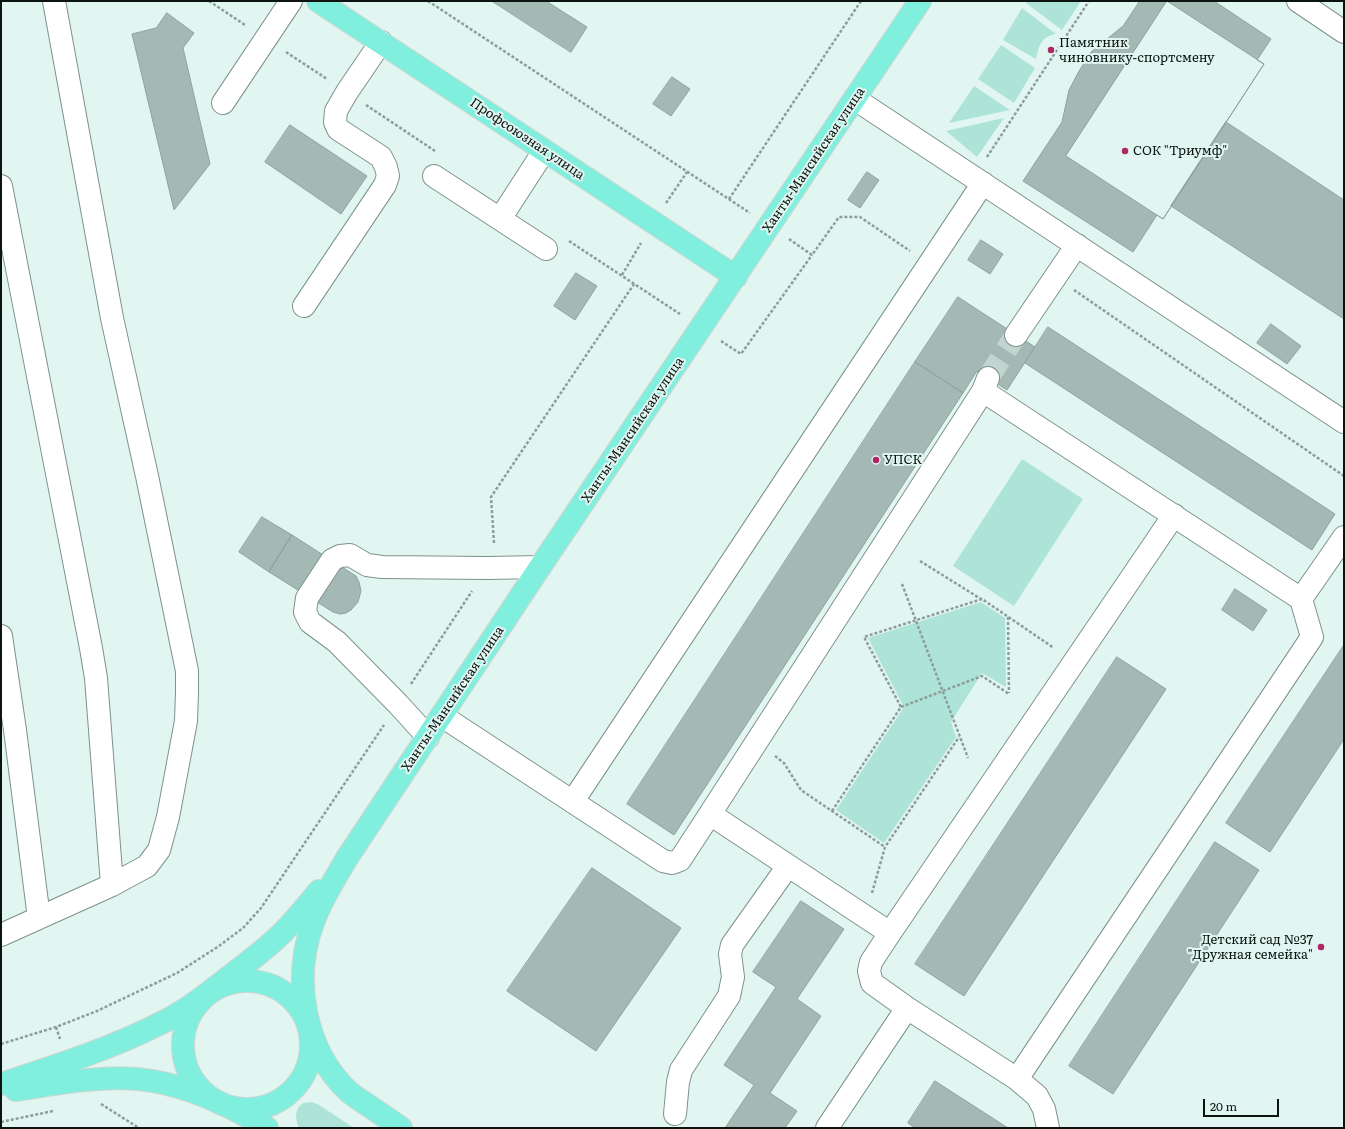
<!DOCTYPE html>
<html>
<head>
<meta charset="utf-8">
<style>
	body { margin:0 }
	#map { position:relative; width:1345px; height:1129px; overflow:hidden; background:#e1f6f1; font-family:Literata,serif }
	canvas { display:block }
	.frame { position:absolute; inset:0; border:2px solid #0c1412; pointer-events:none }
	.scale { position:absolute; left:1203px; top:1099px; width:76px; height:18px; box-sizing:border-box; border:2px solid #0c1412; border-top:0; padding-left:5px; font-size:12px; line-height:14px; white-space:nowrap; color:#0c1412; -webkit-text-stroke:3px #e1f6f1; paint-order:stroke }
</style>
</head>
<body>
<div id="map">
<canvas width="1345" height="1129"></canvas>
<div class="frame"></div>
<div class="scale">20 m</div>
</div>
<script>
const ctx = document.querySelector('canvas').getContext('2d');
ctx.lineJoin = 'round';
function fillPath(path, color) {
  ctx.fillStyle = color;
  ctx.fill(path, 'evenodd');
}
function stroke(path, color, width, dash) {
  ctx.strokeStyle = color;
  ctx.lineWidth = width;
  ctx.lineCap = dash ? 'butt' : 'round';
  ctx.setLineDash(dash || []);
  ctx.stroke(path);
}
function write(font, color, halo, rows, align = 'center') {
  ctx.font = font + ' Literata,serif';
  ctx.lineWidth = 4;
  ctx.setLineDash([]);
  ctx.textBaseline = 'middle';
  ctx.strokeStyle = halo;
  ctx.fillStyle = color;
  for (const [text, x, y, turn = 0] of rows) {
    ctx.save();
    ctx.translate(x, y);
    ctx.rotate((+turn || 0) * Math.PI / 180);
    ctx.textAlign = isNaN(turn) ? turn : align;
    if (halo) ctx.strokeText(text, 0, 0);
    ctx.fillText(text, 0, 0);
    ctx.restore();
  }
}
const green = new Path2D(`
	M 1027,1 L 1081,1 L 1062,30 L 1026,3 Z
	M 1022,8 L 1056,34 C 1041,37 1039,45 1036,59 L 1003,40 Z
	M 1001,45 L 1035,68 L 1014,103 L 978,79 Z
	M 974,86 L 1010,110 L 949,123 Z
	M 1004,118 L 977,157 L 946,131 Z
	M 1022,459 L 1083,499 L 1014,606 L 953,566 Z
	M 981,602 L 1005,618 L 1006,687 L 982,673 L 951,722 L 956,737 L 884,843 L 836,810 L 904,707 L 868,638 Z
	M 312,1102 L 319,1105 L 354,1128 L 299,1128 C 295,1118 294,1110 303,1103 Z`);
const building = new Path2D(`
	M 492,1 L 546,1 L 587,27 L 571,52 Z
	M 1140,1 L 1214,1 L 1271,39 L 1257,60 L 1264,64 L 1163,219 L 1157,215 L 1133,252 L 1023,181 L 1062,122 L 1069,90 L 1079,71 L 1091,52 L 1123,26 Z
	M 1167,1 L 1264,64 L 1163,219 L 1066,156 Z
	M 167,13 L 194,33 L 183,48 L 210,164 L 174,210 L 132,34 L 156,28 Z
	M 672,77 L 690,89 L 671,116 L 653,104 Z
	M 1226,122 L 1344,200 L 1344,319 L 1171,206 Z
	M 290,125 L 367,176 L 341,214 L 265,162 Z
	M 867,172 L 879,180 L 860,208 L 848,200 Z
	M 981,240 L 1003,254 L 990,274 L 968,260 Z
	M 576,273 L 597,286 L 575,320 L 554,306 Z
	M 958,297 L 1035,347 L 1007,390 L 977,371 L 963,393 L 915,362 Z
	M 1271,324 L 1301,346 L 1287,364 L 1257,343 Z
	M 1048,327 L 1335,514 L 1312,550 L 1025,363 Z
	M 915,362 L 963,393 L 674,835 L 627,804 Z
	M 262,517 L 292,535 L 269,572 L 239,552 Z
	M 292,535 L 356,576 L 359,582 L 361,591 L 358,602 L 351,610 L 346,613 L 340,614 L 333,612 L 269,572 Z
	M 1235,589 L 1267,610 L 1253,631 L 1222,610 Z
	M 1344,645 L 1344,739 L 1270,852 L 1226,823 Z
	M 1117,657 L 1166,689 L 964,996 L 915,964 Z
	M 1215,842 L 1259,870 L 1113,1094 L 1069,1066 Z
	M 592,868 L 681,928 L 596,1051 L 507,991 Z
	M 801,901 L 844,929 L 797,999 L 821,1016 L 770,1093 L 797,1111 L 785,1128 L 725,1128 L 754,1085 L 724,1065 L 776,987 L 753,972 Z
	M 935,1081 L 1008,1128 L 915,1128 L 908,1123 Z`);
const minorTunnel = new Path2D(`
	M 988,378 L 1016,335`);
const path = new Path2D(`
	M 209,1 L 245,25
	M 428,1 L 750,213
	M 286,52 L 327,79
	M 366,105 L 435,151
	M 987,157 L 1089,1
	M 729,199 L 861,1
	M 666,203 L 687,172
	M 789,239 L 812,255 L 839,217 L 860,217 L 910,251
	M 569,241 L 680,314
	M 622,275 L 641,243
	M 1074,290 L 1344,476
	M 721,341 L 741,354 L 812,255
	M 494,543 L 491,497 L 634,284
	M 920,561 L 981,599
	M 902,584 L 968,758
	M 1008,617 L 1009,693
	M 411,684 L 472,591
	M 901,707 L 982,676 L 1009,694
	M 775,756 L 784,763 L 801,790 L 885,847
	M 832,811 L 901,707 L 864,637 L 982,599 L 1054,648
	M 872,893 L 885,847 L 959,737
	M 56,1027 L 60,1039
	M 1,1044 L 56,1027 L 97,1011 L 177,973 L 219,946 L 243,928 L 261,908 L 384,725
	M 101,1104 L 139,1128
	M 1,1122 L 53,1111`);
const minor = new Path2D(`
	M 1298,1 L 1344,32
	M 855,99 L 1344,422
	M 223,103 L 291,1
	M 434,176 L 546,249
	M 1,186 L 91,648 L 96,678 L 112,885
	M 500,219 L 544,151
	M 304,306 L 385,185 L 388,176 L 386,167 L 381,157 L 338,129 L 335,122 L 336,111 L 347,92 L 381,42
	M 1016,335 L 1077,245
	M 983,391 L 1301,599 L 1312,637 L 1017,1079
	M 1301,599 L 1344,537
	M 1,636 L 15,730 L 39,918
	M 442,716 L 663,861 L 672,863 L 680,860 L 710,814 L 890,933 L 871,962 L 869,971 L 872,983 L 907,1008 L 827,1128
	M 428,737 L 398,704 L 337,642 L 310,622 L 305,612 L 307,598 L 332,560 L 340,556 L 350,555 L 367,565 L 382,567 L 488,568 L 540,567
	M 573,801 L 983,183
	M 710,814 L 983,391 L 988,378
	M 890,933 L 1174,515
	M 1,935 L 112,885 L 147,866 L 159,850 L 168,817 L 186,721 L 187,692 L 187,671 L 147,476 L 112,318 L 54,1
	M 907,1008 L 1017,1079 L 1037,1096 L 1044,1109 L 1048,1128
	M 675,1114 L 678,1082 L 681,1070 L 729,996 L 733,977 L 730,954 L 732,945 L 788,866`);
const major = new Path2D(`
	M 318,1 L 736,277
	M183 1045a64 64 0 1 1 128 0a64 64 0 1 1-128 0Z
	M 1,1084 C 56,1066 113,1048 165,1021 C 190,1008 212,990 234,973 C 252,959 270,946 285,930 C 297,918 308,904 319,891
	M 16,1090 C 56,1084 97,1076 137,1079 C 183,1083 228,1104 267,1128
	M 401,1128 C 390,1120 378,1112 366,1104 C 360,1100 354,1096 349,1092 C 304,1050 292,979 313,923 C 321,900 335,879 347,858 L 540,567 L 920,1`);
const markers = [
	[1051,50,4,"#b02564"],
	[1125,151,4,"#b02564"],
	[876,460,4,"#b02564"],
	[1321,947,4,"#b02564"]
];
const poiNames = [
	["Памятник",1059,43],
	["чиновнику-спортсмену",1059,58],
	["СОК \"Триумф\"",1133,151],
	["УПСК",884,460],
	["Детский сад №37",1313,940,"right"],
	["\"Дружная семейка\"",1313,955,"right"]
];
const streetNames = [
	["Профсоюзная улица",527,139,34],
	["Ханты-Мансийская улица",814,160,-56],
	["Ханты-Мансийская улица",633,430,-56],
	["Ханты-Мансийская улица",453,699,-56]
];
fillPath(green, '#aee3d7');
fillPath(building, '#a5b9b4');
stroke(building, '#8fa39e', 1);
stroke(minorTunnel, '#c1d4d0', 22, [22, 11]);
stroke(minor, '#7e928d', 24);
stroke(major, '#d3d5d4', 24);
stroke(path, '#8e9d9a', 2.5, [3, 2]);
stroke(minor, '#fff', 22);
stroke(major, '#81efdd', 22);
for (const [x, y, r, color] of markers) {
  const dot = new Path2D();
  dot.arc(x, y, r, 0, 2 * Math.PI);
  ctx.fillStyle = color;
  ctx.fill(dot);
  stroke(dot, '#e1f6f1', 1.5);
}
write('13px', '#0c1412', '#e1f6f1', poiNames, 'left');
write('13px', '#0c1412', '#e1f6f1', streetNames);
</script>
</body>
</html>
